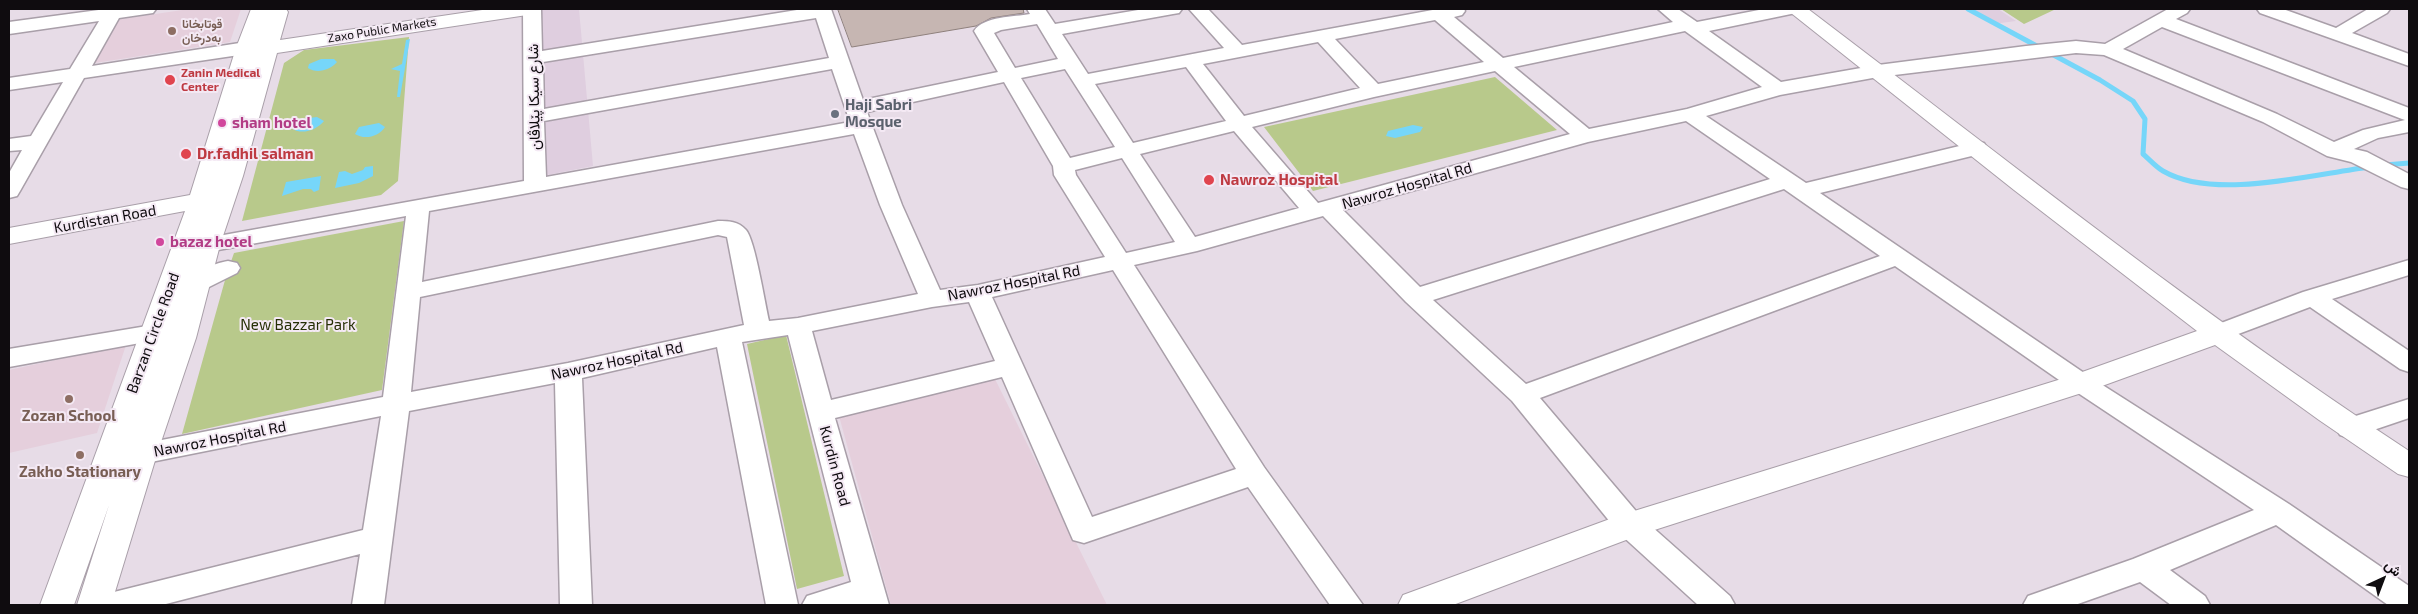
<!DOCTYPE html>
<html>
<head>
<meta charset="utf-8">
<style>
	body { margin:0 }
	#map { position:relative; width:2418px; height:614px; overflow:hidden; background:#e7dce7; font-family:"Exo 2",Vazirmatn,sans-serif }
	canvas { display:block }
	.frame { position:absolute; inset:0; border:10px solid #0f0c0f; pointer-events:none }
	.north { position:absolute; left:2358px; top:554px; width:50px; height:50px; -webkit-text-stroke:4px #f4e9f4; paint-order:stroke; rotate:43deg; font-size:14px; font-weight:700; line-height:20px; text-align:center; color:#0f0c0f }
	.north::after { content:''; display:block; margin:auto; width:18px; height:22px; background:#0f0c0f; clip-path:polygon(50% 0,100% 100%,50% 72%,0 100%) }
</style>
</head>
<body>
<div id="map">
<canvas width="2418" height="614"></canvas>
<div class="frame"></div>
<div class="north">ش</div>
</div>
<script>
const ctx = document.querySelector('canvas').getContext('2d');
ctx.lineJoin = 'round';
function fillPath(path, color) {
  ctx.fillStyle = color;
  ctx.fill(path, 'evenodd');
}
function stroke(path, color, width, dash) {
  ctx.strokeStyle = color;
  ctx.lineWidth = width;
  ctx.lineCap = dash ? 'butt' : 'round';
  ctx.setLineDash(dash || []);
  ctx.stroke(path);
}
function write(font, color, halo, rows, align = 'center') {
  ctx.font = font + ' "Exo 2",Vazirmatn,sans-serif';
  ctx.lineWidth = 4;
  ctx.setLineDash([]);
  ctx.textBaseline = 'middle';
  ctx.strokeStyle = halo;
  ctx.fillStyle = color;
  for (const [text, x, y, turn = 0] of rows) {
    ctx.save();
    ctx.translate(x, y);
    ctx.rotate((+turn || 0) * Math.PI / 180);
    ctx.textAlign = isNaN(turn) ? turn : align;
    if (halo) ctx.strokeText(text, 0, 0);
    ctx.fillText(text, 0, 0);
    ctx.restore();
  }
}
const built = new Path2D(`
	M 537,9 L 579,9 L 593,166 L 542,176 Z
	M 1972,9 L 1998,9 L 2016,21 L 1993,24 Z`);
const education = new Path2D(`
	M 189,9 L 241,9 L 230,42 L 95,63 L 115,20 Z
	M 126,345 L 97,433 L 9,453 L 9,370 Z
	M 994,377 L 1107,605 L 891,605 L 839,416 Z`);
const green = new Path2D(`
	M 2001,9 L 2056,9 L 2024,24 Z
	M 409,37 L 398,181 L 381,195 L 242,221 L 284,63 L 304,50 Z
	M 1495,77 L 1557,130 L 1313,191 L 1264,127 Z
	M 404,221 L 382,390 L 182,434 L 227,273 L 234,253 Z
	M 786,335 L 844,576 L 797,589 L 747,344 Z`);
const water = new Path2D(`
	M 410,39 L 400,97 L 397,97 L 400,71 L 391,69 L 402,64 L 406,40 Z
	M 321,59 L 334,59 L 337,62 C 330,70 317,74 308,68 L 309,64 Z
	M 317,117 L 324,121 C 317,130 302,135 293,129 L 294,124 L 302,119 Z
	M 379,123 L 385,127 C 379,137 364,140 355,134 L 359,127 Z
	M 1413,125 L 1423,127 L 1420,132 L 1395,138 L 1386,136 L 1388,131 Z
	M 373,166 L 373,176 L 359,183 L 335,188 L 339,172 L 345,171 L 352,174 L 363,170 L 365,167 Z
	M 321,176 L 319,190 L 314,192 L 311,189 L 303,189 L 282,196 L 286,182 Z`);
const stream = new Path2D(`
	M 1968,9 L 2100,80 L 2133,101 L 2145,119 L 2143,154 C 2149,159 2156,167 2163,171 C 2215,201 2313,174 2370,167
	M 2385,165 L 2409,163`);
const building = new Path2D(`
	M 838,9 L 1023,9 L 1024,13 L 991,18 L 976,26 L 852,47 Z`);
const minor = new Path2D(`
	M 106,9 L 156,9 L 153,13 L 119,18 L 92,66 L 246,42 L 253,44 L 256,48 L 253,52 L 246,54 L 84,78 L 20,191 L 17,196 L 9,198 L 9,173 L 22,150 L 9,151 L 9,139 L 31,136 L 63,82 L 9,90 L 9,78 L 70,69 L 99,21 L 9,34 L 9,22 Z
	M 523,9 L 541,9 L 542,51 L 803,9 L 831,9 L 863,100 L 998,72 L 974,31 C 984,16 1014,17 1030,14 L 1027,9 L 1045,9 L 1055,24 L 1144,9 L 1182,9 L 1179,13 L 1173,14 L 1062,34 L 1088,74 L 1224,48 L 1189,9 L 1208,9 L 1242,45 L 1438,9 L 1464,9 L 1465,11 L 1462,15 L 1454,17 L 1503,58 L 1673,22 L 1658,9 L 1678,9 L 1697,22 L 1764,9 L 1800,9 L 1797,13 L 1791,14 L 1709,31 L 1781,82 L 1878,65 L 2026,46 L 2076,41 L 2105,44 L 2168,9 L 2190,9 L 2187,13 L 2176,19 L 2409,108 L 2409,132 L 2378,138 L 2354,149 L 2367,152 L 2409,174 L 2409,189 L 2401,187 L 2351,162 L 2327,156 L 2263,122 L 2104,55 L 2076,53 L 1878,77 L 1780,95 L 1706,116 L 1806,183 L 1976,142 L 1984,143 L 1987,148 L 1984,153 L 1820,193 L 2090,377 L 2289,504 L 2409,586 L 2409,605 L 2388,605 L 2276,525 L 2170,570 L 2205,596 L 2210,605 L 2171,605 L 2140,582 L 2075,605 L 2023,605 L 2028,596 L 2133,559 L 2254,510 L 2072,389 L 1895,266 L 1540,398 L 1641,517 L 1730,596 L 1735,605 L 1698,605 L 1619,533 L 1512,401 L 1406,302 L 1323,216 L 1197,251 L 1134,265 L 1264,467 L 1363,605 L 1330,605 L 1248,487 L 1084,543 L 1073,540 L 1002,377 L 835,418 L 889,605 L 802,605 L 807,596 L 851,582 L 788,335 L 742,342 L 798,605 L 766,605 L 717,347 L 582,378 L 592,605 L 560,605 L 555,383 L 409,411 L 384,605 L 352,605 L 360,554 L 162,605 L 98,605 L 103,596 L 114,592 L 363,530 L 381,416 L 141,464 L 131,461 L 127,454 L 131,447 L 141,444 L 383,397 L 406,216 L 207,252 L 199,250 L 195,245 L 199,240 L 207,238 L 524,181 ZM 816,18 L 829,58 L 544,109 L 543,62 ZM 1435,20 L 1484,62 L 1378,84 L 1335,39 ZM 1037,24 L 1058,59 L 1015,68 L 994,33 L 1001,30 ZM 2162,27 L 2402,119 L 2405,120 L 2363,130 L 2334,142 L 2277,114 L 2123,49 ZM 1685,31 L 1762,87 L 1687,109 L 1589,129 L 1514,67 ZM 1318,42 L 1360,88 L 1244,116 L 1203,64 ZM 1186,67 L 1226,121 L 1133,143 L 1095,84 ZM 832,69 L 850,122 L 546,177 L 544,121 ZM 1065,69 L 1115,147 L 1070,158 L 1021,78 ZM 1495,71 L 1570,134 L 1318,203 L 1252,127 L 1374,97 ZM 1004,82 L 1053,166 L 1054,175 L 1105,257 L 978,285 L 940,290 L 902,205 L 867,112 ZM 1686,121 L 1770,179 L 1420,287 L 1343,210 L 1588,142 ZM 1234,131 L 1299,208 L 1195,237 L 1140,154 ZM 854,134 L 880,205 L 918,294 L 798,318 L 769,321 C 765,304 755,240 746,230 C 738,221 729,221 718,221 L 422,282 L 429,211 ZM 1122,158 L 1175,242 L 1126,253 L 1076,175 L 1075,170 ZM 1784,189 L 1880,256 L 1526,384 L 1433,300 ZM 718,235 L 727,237 L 744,325 L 568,363 L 411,392 L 420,297 ZM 1113,270 L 1236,469 L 1092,517 L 992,297 ZM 969,302 L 995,361 L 831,400 L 812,331 L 932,307 Z
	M 2257,9 L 2283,9 L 2336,28 L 2368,9 L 2390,9 L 2387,13 L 2352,33 L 2409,54 L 2409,66 L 2260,13 Z
	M 2409,260 L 2409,275 L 2332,299 L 2409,351 L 2409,372 L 2400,369 L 2310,307 L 2217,342 L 2208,340 L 2204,334 L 2208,328 L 2303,292 Z
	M 228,261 L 237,263 L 240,268 L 237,273 L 205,289 L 196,292 L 187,289 L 184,284 C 193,271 213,264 228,261 Z
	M 153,325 L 162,327 L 166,333 L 162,339 L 9,367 L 9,349 Z
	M 2409,399 L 2409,418 L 2350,438 L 2340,435 L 2336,428 L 2340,421 Z`);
const major = new Path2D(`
	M 251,9 L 286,9 L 288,12 L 280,40 L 489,9 L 537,9 L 534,13 L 527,15 L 277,53 L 243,176 L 220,245 L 196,338 L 157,454 L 111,605 L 77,605 L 109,505 L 74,605 L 40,605 L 185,211 L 9,244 L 9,228 L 190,195 L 236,48 Z
	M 1786,9 L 1808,9 C 2006,159 2201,315 2409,451 L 2409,477 L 2398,474 L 2319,420 L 2215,345 L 2091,390 L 1642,534 L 1453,605 L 1398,605 L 1403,595 L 1618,516 L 2071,376 L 2197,331 L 2014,190 Z`);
const markers = [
	[172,31,5,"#8d6e63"],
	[170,80,6,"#e0444e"],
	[835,114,5,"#6b7280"],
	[222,123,5,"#d1479c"],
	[186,154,6,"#e0444e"],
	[1209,180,6,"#e0444e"],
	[160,242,5,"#d1479c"],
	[69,399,5,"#8d6e63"],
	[80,455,5,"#8d6e63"]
];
const farEducationnames = [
	["قوتابخانا",182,24],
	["به‌درخان",182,38]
];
const farStreetnames = [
	["Zaxo Public Markets",382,30,-9]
];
const farHealthnames = [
	["Zanin Medical",181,73],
	["Center",181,87]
];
const streetNames = [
	["شارع سيكا پێلاڤان",534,97,-91],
	["Nawroz Hospital Rd",1407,186,-16],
	["Kurdistan Road",105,219,-10],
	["Nawroz Hospital Rd",1014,283,-11],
	["Barzan Circle Road",153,333,-70],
	["Nawroz Hospital Rd",617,361,-12],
	["Nawroz Hospital Rd",220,439,-11],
	["Kurdin Road",835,466,75]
];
const worshipNames = [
	["Haji Sabri",845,105],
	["Mosque",845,122]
];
const hotelNames = [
	["sham hotel",232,123],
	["bazaz hotel",170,242]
];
const healthNames = [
	["Dr.fadhil salman",197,154],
	["Nawroz Hospital",1220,180]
];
const parkNames = [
	["New Bazzar Park",298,325]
];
const educationNames = [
	["Zozan School",69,416],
	["Zakho Stationary",80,472]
];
fillPath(built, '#dfcedf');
fillPath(education, '#e5cfdc');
fillPath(green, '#b8c98b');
fillPath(water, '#76d6f9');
stroke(stream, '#76d6f9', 5);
fillPath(building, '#c6b6b2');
stroke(building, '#8e807c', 1);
stroke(minor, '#a99fa9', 3);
stroke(major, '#a99fa9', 2);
fillPath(minor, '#fff');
fillPath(major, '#fff');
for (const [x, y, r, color] of markers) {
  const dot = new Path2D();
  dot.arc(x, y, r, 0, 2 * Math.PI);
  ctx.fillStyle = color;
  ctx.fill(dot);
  stroke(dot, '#f4e9f4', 2);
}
write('bold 12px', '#785e54', '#f4e9f4', farEducationnames, 'left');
write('12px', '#0f0c0f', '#f4e9f4', farStreetnames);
write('bold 12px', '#be3a42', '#f4e9f4', farHealthnames, 'left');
write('15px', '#0f0c0f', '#f4e9f4', streetNames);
write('bold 15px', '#5b616d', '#f4e9f4', worshipNames, 'left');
write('bold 15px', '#b23c85', '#f4e9f4', hotelNames, 'left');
write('bold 15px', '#be3a42', '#f4e9f4', healthNames, 'left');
write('15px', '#262f05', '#f4e9f4', parkNames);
write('bold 15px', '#785e54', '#f4e9f4', educationNames);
</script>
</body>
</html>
